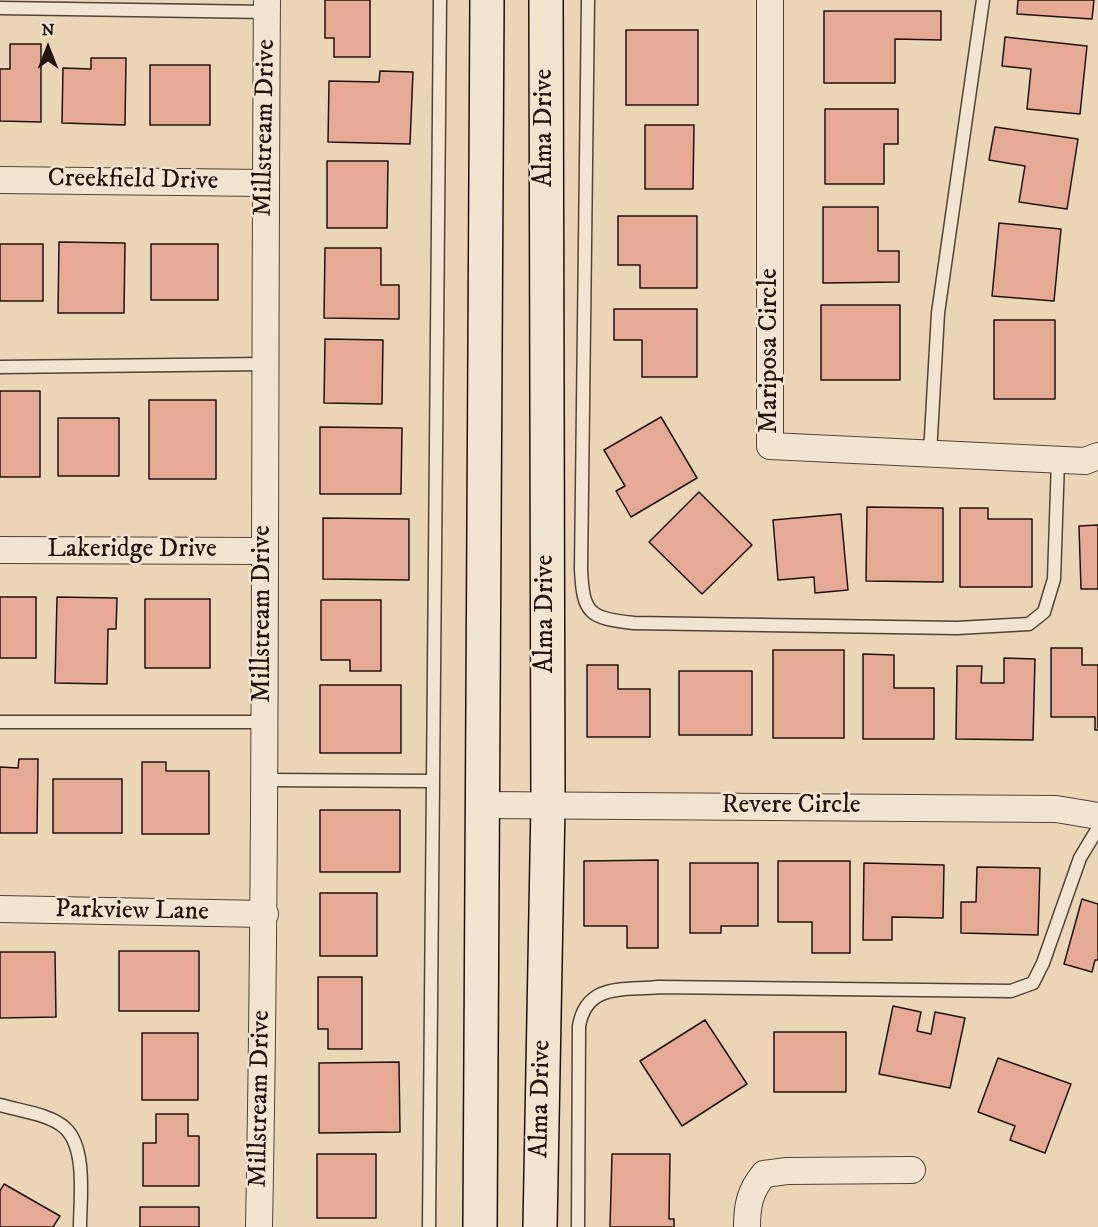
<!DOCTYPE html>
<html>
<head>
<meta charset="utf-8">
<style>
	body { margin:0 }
	#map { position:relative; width:1098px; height:1227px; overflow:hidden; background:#ead6b7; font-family:"IM FELL DW Pica",serif }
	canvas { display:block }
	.north { position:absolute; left:18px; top:18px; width:60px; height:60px; -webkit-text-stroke:4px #f1e4d0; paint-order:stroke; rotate:0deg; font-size:16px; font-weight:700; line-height:24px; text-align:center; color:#22130d }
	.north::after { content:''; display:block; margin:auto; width:21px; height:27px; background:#22130d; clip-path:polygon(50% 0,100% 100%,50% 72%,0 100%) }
</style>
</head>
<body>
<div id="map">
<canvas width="1098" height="1227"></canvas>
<div class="north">N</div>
</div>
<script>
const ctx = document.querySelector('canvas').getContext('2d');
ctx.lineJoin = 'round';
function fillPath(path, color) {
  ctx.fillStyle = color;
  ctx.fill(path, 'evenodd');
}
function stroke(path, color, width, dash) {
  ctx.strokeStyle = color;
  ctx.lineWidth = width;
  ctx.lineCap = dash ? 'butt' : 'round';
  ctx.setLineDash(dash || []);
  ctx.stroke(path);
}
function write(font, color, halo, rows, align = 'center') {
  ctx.font = font + ' "IM FELL DW Pica",serif';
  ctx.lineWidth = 5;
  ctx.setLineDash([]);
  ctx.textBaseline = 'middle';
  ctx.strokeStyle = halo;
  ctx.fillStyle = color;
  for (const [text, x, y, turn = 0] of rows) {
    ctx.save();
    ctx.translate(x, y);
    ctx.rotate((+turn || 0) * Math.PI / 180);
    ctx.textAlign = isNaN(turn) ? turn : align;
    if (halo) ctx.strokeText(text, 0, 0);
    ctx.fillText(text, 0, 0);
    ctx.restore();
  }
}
const building = new Path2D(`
	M 325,0 L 370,0 L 370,57 L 334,57 L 334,38 L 325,38 Z
	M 1018,0 L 1094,0 L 1092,19 L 1017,14 Z
	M 824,11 L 941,11 L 941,40 L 895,39 L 895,83 L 824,83 Z
	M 626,30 L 698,30 L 698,105 L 626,105 Z
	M 1005,37 L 1087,46 L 1080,114 L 1027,109 L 1031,69 L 1002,66 Z
	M 10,44 L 41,44 L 41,122 L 0,121 L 0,69 L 10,69 Z
	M 91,58 L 126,58 L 125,125 L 62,123 L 63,68 L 91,69 Z
	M 150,65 L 210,65 L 210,125 L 150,125 Z
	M 380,71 L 413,72 L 410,144 L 328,142 L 329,81 L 379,82 Z
	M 825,109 L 898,109 L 898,144 L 884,144 L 884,184 L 825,184 Z
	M 645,125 L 694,125 L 693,189 L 645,189 Z
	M 995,127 L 1078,139 L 1067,209 L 1019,202 L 1025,166 L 989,160 Z
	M 327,161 L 388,161 L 387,228 L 327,228 Z
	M 823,207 L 878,207 L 878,251 L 899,251 L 899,282 L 823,283 Z
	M 618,216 L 697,216 L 697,288 L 640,288 L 640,265 L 618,265 Z
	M 999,223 L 1061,229 L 1054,301 L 992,296 Z
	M 59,242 L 125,243 L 124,313 L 58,313 Z
	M 0,244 L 43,244 L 43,301 L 0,301 Z
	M 151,244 L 218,244 L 218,300 L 151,300 Z
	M 325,248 L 381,248 L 381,285 L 399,285 L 399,319 L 324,318 Z
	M 821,305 L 900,305 L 900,380 L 821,380 Z
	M 614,309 L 697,309 L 697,377 L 642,377 L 642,340 L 614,340 Z
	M 994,320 L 1055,320 L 1055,399 L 994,399 Z
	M 325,339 L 383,340 L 382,404 L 324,403 Z
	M 0,391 L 40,391 L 40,477 L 0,477 Z
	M 149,400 L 216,400 L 216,479 L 149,479 Z
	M 661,417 L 697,478 L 631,517 L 616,491 L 625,486 L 604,450 Z
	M 58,418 L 119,418 L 119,476 L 58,476 Z
	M 320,427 L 402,428 L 401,494 L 320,494 Z
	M 699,492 L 752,545 L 702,594 L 649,542 Z
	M 867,507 L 943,508 L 943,582 L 866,581 Z
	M 960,508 L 988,508 L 988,519 L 1032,519 L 1032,587 L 960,587 Z
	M 841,514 L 848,590 L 815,593 L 814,577 L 778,580 L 773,520 Z
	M 323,518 L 409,519 L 409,580 L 323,579 Z
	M 1098,525 L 1098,589 L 1081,589 L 1079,526 Z
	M 0,597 L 36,597 L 36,658 L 0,658 Z
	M 57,597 L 117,598 L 116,629 L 108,629 L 107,684 L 55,683 Z
	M 145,599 L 210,599 L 210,668 L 145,668 Z
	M 321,600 L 381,600 L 381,671 L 350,671 L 350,660 L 321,660 Z
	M 1051,648 L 1082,648 L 1082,665 L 1098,665 L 1098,730 L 1095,730 L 1095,717 L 1051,717 Z
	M 773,650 L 844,650 L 844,738 L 773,738 Z
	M 863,654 L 894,655 L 894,688 L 934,688 L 934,739 L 863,739 Z
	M 1004,658 L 1035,659 L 1033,740 L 956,739 L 957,666 L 982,666 L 981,683 L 1004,683 Z
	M 587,665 L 618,665 L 618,689 L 650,689 L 650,737 L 587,737 Z
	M 679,671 L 752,671 L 752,735 L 679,735 Z
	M 320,685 L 401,685 L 401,753 L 320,753 Z
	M 19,759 L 38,759 L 37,833 L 0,833 L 0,767 L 18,768 Z
	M 142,762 L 166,762 L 166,771 L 209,771 L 209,834 L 142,834 Z
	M 53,779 L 122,779 L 122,833 L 53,833 Z
	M 320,810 L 400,810 L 400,872 L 320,872 Z
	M 658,860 L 658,948 L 627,948 L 627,926 L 584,926 L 584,861 Z
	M 778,861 L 850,861 L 850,953 L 812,953 L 812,922 L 778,922 Z
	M 690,863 L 758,863 L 758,926 L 721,926 L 721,933 L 690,933 Z
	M 864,863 L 944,865 L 943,918 L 892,917 L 892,940 L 863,940 Z
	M 977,867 L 1040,868 L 1038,935 L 961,933 L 961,902 L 976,902 Z
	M 320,893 L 377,893 L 377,956 L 320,956 Z
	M 1082,899 L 1098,904 L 1098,960 L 1095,960 L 1092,972 L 1064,964 Z
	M 119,951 L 199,951 L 199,1011 L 119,1011 Z
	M 0,952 L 55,952 L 56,1017 L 0,1018 Z
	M 318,977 L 362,977 L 362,1049 L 328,1049 L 328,1029 L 318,1029 Z
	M 893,1006 L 921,1012 L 917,1031 L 931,1034 L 935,1012 L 965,1018 L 950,1088 L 879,1074 Z
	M 705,1020 L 747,1084 L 682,1126 L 640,1061 Z
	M 774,1032 L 846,1032 L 846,1092 L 774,1092 Z
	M 142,1033 L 198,1033 L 198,1100 L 142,1100 Z
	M 998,1058 L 1071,1084 L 1045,1153 L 1010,1140 L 1015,1126 L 978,1112 Z
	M 399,1062 L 400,1132 L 319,1133 L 319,1063 Z
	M 156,1114 L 188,1114 L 188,1136 L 199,1136 L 199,1186 L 143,1186 L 143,1143 L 156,1143 Z
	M 317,1154 L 376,1154 L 376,1218 L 317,1218 Z
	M 612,1154 L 670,1154 L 669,1219 L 674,1219 L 674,1227 L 610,1227 Z
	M 4,1184 L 60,1216 L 53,1227 L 0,1227 L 0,1191 Z
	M 140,1207 L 199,1207 L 199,1227 L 140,1227 Z`);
const service = new Path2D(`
	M 588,0 L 581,569 C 583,615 590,618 634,623 L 957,628 L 1029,624 L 1044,612 L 1054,579 L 1058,460
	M 0,8 L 267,12
	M 0,367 L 265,364
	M 930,454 L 938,313 L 983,0
	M 0,722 L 264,722
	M 265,780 L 432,781
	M 0,1105 C 20,1111 50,1114 65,1128 C 87,1148 80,1200 80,1227
	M 429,1227 L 440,0
	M 578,1227 L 579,1026 C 587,982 624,991 659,987 L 1011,991 L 1033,983 L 1043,963 L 1080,858 L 1098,828`);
const minor = new Path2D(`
	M 770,0 L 770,446 L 1085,461 L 1098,456
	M 0,180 L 265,183
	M 0,550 L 264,551
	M 483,805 L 1056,809 L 1098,816
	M 0,909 L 265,914
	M 259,1227 C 267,818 264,409 267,0
	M 747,1227 C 747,1205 750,1191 764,1174 L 787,1171 L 912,1170`);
const secondary = new Path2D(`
	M 480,1227 L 487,0
	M 540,1227 L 548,805 L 546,0`);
const streetNames = [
	["Millstream Drive",266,128,-89],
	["Alma Drive",546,128,-90],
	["Creekfield Drive",133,181,1],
	["Mariposa Circle",771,351,-90],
	["Lakeridge Drive",132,551],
	["Millstream Drive",264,614,-90],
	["Alma Drive",547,614,-90],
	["Revere Circle",791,807],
	["Parkview Lane",132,912,1],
	["Millstream Drive",261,1099,-89],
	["Alma Drive",542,1099,-89]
];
fillPath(building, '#e4aa96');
stroke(building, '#22130d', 1.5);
stroke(service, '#544438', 15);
stroke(minor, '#544438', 28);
stroke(secondary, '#22130d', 36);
stroke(service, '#f1e4d0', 12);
stroke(minor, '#f1e4d0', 26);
stroke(secondary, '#f1e4d0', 33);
write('26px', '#22130d', '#f1e4d0', streetNames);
</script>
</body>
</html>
